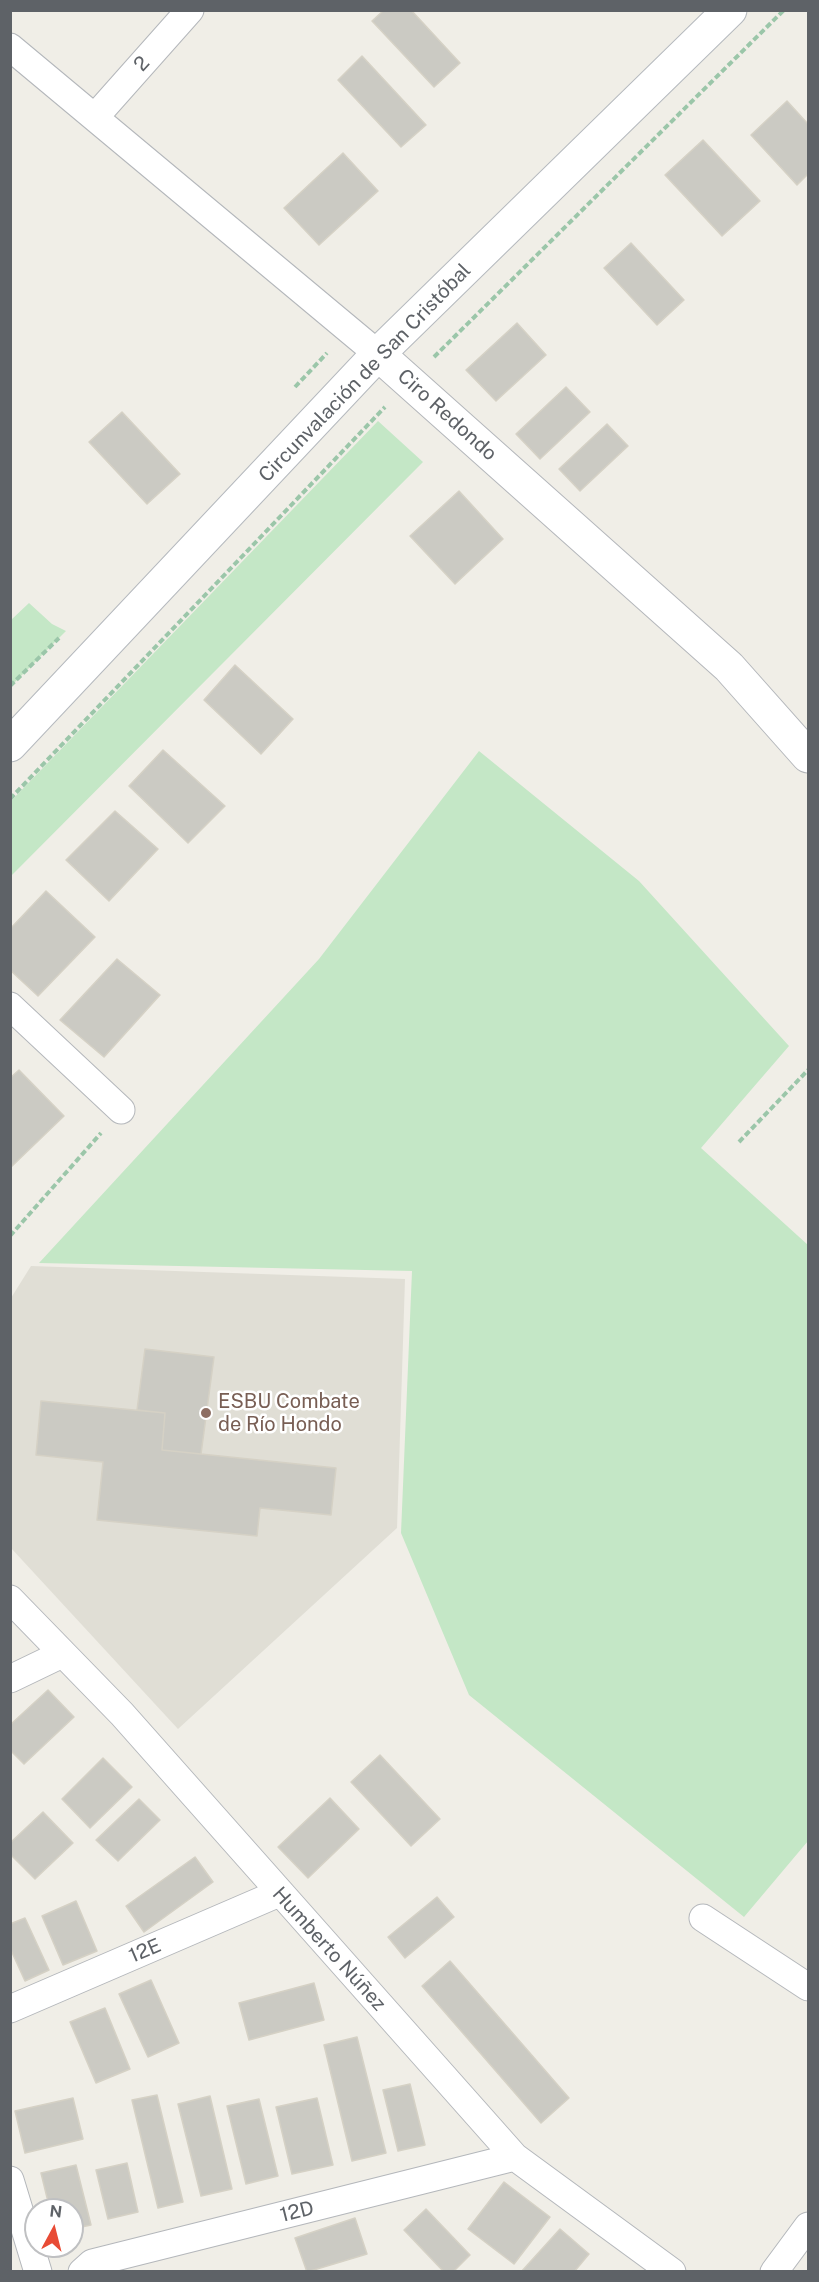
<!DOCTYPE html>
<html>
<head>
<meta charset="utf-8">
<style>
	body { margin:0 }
	#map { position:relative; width:819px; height:2282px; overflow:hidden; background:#f0eee7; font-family:"Public Sans",sans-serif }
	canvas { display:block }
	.frame { position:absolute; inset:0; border:12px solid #5e6267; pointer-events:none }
	.north { position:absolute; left:24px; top:2198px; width:60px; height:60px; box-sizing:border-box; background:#fff; border:2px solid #bfc0c2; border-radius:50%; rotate:7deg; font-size:16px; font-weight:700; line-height:24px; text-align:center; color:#5e6267 }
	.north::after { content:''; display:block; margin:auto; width:21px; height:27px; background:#e84b35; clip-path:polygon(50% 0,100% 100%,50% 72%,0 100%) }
</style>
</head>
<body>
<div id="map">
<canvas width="819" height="2282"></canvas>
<div class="frame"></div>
<div class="north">N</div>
</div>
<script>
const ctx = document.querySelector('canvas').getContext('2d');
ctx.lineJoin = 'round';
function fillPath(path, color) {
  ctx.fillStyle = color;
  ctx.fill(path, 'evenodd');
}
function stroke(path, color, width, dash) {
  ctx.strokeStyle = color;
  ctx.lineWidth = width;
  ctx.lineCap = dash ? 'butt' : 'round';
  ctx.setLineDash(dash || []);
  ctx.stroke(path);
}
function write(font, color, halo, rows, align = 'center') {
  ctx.font = font + ' "Public Sans",sans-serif';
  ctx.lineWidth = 5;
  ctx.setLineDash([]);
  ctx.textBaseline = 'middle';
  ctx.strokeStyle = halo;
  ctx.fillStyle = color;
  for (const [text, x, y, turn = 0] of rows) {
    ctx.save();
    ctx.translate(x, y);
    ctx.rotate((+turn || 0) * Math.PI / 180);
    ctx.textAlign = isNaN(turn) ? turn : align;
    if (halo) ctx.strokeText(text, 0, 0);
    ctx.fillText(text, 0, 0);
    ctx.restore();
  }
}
const education = new Path2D(`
	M 31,1266 L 405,1279 L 397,1528 L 178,1729 L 11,1548 L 11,1298 Z`);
const green = new Path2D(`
	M 378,421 L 423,462 L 11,876 L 11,801 Z
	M 29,603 L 52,624 L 66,631 L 11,686 L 11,620 Z
	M 479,751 L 639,881 L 789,1046 L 701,1148 L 808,1245 L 808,1841 L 744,1917 L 469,1695 L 401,1533 L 412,1271 L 39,1263 L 319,959 Z`);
const building = new Path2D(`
	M 384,10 L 411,10 L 460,63 L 434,87 L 372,21 Z
	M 362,56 L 426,125 L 401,147 L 338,80 Z
	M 787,101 L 808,124 L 808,174 L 797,185 L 751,135 Z
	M 703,140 L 760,201 L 722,236 L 665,175 Z
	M 343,153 L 378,191 L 319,245 L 284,208 Z
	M 631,243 L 684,300 L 657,325 L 604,268 Z
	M 517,323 L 546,355 L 496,401 L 466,370 Z
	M 566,387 L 590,412 L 540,459 L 516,434 Z
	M 122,412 L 180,474 L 147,504 L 89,442 Z
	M 607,424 L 628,446 L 580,491 L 559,469 Z
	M 459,491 L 503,539 L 455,584 L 410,536 Z
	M 235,665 L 293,719 L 261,754 L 204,700 Z
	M 163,750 L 225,806 L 188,843 L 129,786 Z
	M 115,811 L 158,849 L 109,901 L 66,860 Z
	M 46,891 L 95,937 L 38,996 L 10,970 L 10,929 Z
	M 117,959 L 160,995 L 104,1057 L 60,1020 Z
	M 19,1070 L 64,1116 L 10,1168 L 10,1078 Z
	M 145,1349 L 214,1357 L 201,1454 L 162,1450 L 165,1413 L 137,1410 Z
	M 41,1401 L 165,1413 L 162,1450 L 336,1468 L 331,1515 L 260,1508 L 257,1536 L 97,1520 L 103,1462 L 36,1455 Z
	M 48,1690 L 74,1717 L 24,1764 L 10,1750 L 10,1725 Z
	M 380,1755 L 440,1819 L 411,1846 L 351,1782 Z
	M 103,1758 L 132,1787 L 90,1828 L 62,1799 Z
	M 330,1798 L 359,1829 L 308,1878 L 278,1847 Z
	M 139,1799 L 160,1820 L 118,1861 L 96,1840 Z
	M 43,1812 L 73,1843 L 35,1879 L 10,1854 L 10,1843 Z
	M 195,1857 L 213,1882 L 144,1932 L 126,1906 Z
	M 437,1897 L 454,1917 L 405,1958 L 388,1937 Z
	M 76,1901 L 97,1951 L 63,1965 L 42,1916 Z
	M 25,1918 L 49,1970 L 25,1981 L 10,1948 L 10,1924 Z
	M 450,1961 L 569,2098 L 541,2123 L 422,1986 Z
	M 151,1980 L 179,2043 L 148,2057 L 119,1994 Z
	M 314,1983 L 324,2020 L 249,2040 L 239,2003 Z
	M 105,2008 L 130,2069 L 96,2083 L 70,2022 Z
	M 357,2037 L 386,2153 L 352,2161 L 324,2045 Z
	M 410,2084 L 425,2145 L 398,2151 L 383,2090 Z
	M 157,2095 L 183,2202 L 158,2208 L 132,2100 Z
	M 210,2096 L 232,2189 L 201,2196 L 178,2104 Z
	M 73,2098 L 83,2139 L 25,2153 L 15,2111 Z
	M 317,2098 L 333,2165 L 292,2174 L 276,2107 Z
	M 259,2099 L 278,2176 L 246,2184 L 227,2106 Z
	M 127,2163 L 138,2212 L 108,2219 L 96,2170 Z
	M 76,2165 L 91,2225 L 72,2229 L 72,2210 L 50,2210 L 41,2173 Z
	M 504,2182 L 550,2217 L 514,2264 L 468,2229 Z
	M 426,2209 L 470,2255 L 453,2272 L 444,2272 L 404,2230 Z
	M 355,2218 L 367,2254 L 307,2272 L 295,2238 Z
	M 560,2229 L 589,2254 L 574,2272 L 521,2272 Z`);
const path = new Path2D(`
	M 434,357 L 784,10
	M 295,387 L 327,353
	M 10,686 L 59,638
	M 10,799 L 385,407
	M 739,1142 L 808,1070
	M 10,1236 L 101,1133`);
const minor = new Path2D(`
	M 10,47 L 378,354
	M 95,117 L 190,10
	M 10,1006 L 121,1110
	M 10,1599 L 122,1714 L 515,2157 L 672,2272
	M 10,1679 L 62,1654
	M 703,1918 L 808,1987
	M 10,2009 L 279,1893
	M 10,2180 L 38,2272
	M 82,2272 L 92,2263 L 515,2157
	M 774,2272 L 808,2226`);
const tertiary = new Path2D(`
	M 378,354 L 729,667 L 808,756`);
const secondary = new Path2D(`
	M 10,745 L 378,354 L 730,10`);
const markers = [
	[206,1413,6,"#8d6e63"]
];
const streetNames = [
	["2",142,64,-48],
	["Circunvalación de San Cristóbal",365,373,-46],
	["Ciro Redondo",447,415,42],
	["Humberto Núñez",329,1949,48],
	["12E",145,1951,-23],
	["12D",297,2212,-14]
];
const educationNames = [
	["ESBU Combate",218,1402],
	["de Río Hondo",218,1425]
];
fillPath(education, '#e0ded5');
fillPath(green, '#c4e7c6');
fillPath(building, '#cbcac3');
stroke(building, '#d5d1c5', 1.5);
stroke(minor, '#b4b7bb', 29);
stroke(tertiary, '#b4b7bb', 35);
stroke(secondary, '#b5b9be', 35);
stroke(path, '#9bc6a9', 4, [6, 3]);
stroke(minor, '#fff', 27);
stroke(tertiary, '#fff', 33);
stroke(secondary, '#fff', 33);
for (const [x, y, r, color] of markers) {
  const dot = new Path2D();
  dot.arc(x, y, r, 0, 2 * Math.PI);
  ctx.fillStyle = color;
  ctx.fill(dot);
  stroke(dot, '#fff', 2);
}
write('20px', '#5e6267', '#fff', streetNames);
write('20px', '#785e54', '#fff', educationNames, 'left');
</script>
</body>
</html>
